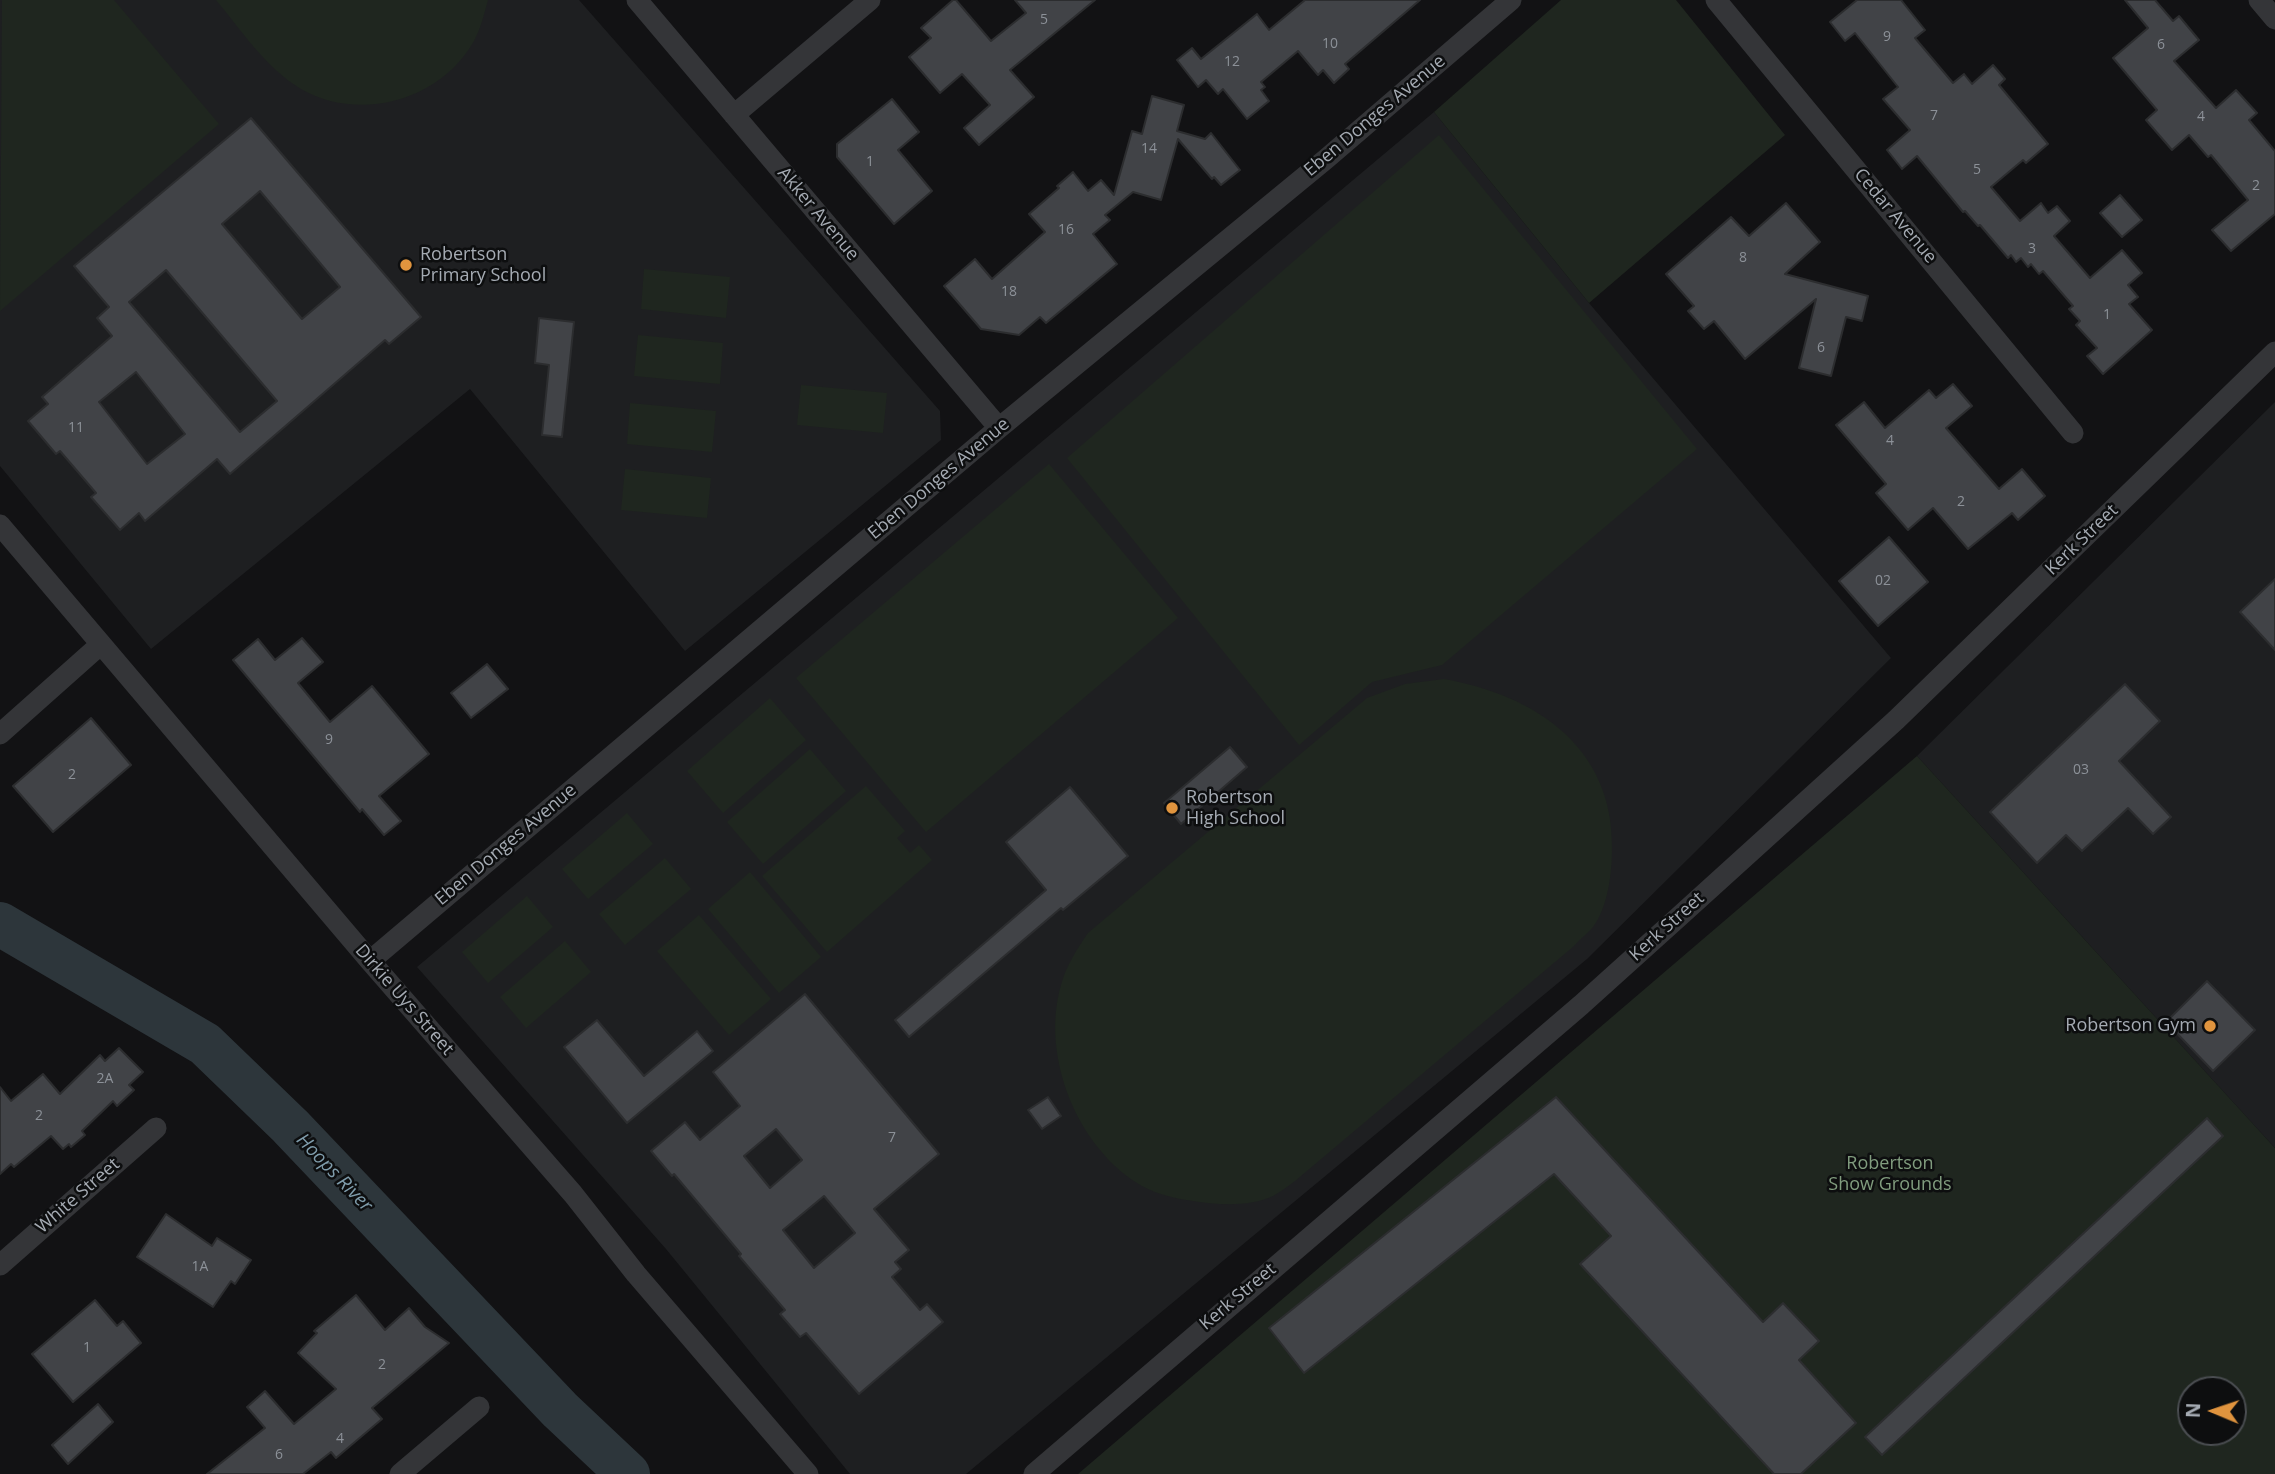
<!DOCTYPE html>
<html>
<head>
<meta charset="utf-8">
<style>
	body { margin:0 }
	#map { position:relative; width:2275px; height:1474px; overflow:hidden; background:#121214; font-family:"Open Sans",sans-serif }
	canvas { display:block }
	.north { position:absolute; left:2177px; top:1376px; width:70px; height:70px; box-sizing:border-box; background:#0d0e0f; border:2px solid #4a4d51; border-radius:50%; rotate:272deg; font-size:19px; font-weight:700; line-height:28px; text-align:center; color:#a5abb3 }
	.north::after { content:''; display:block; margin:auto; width:24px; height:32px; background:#e0943e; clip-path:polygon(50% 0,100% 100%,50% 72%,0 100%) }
</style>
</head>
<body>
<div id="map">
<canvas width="2275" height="1474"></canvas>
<div class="north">N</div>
</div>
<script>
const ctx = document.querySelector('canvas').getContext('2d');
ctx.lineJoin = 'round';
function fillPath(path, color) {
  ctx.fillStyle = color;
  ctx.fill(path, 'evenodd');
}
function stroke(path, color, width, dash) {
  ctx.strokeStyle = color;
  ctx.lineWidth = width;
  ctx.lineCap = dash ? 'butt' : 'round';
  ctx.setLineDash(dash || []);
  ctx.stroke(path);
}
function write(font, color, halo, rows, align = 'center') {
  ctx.font = font + ' "Open Sans",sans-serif';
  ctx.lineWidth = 5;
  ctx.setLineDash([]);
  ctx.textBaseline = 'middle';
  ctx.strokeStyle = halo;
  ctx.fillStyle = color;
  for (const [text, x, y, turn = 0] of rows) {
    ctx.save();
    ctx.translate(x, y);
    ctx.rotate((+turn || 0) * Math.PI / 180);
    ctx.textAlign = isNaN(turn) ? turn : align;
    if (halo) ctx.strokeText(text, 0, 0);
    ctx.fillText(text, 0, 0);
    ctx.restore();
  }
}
const built = new Path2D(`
	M 0,0 L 579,0 L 940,411 L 941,440 L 685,651 L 470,389 L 151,649 L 0,466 Z
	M 1434,112 L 1589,303 L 1891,658 L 1587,959 L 966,1474 L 850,1474 L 666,1249 L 417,967 Z
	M 2275,402 L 2275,1148 L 1917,756 Z`);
const green = new Path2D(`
	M 2,0 L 114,0 L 219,124 L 0,311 Z
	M 216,0 L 488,0 C 484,14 481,28 474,41 C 441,100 360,123 301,89 C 266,68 241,30 216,0 Z
	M 1561,0 L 1676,0 L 1785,135 L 1589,303 L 1434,112 Z
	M 1439,135 L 1697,449 L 1442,665 L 1372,682 L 1299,745 L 1067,458 Z
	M 644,269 L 730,277 L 726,318 L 641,309 Z
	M 638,335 L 723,343 L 720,384 L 634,376 Z
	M 801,385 L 887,393 L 883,433 L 797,425 Z
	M 630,403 L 716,411 L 712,452 L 627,444 Z
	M 1049,464 L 1178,618 L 926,832 L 796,678 Z
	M 625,469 L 711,478 L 707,518 L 621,510 Z
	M 1444,679 C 1535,695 1614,747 1612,849 C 1612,873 1608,907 1593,927 C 1588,933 1580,939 1574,946 L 1295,1181 C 1288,1186 1280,1192 1273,1196 C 1251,1207 1217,1205 1193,1201 C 1177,1199 1156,1194 1142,1186 C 1078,1149 1040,1057 1061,985 C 1066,966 1077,949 1088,933 L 1367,698 L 1405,684 Z
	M 770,698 L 806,740 L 723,813 L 687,771 Z
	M 810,749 L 846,791 L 763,864 L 727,822 Z
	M 1917,756 L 2275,1148 L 2275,1474 L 1078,1474 ZM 2191,1390 L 2233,1390 L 2233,1432 L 2191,1432 Z
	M 866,786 L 905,831 L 897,838 L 910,853 L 919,845 L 932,860 L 827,952 L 762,876 Z
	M 627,813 L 653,844 L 588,899 L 562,869 Z
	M 665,858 L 691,889 L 625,945 L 599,914 Z
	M 750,872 L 821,957 L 779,993 L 708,909 Z
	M 527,896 L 553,927 L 488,983 L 462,952 Z
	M 699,915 L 771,999 L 729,1035 L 657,951 Z
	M 565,941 L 591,972 L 526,1028 L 500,997 Z`);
const river = new Path2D(`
	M 0,924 L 205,1044 L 290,1126 L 560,1410 L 628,1474`);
const building = new Path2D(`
	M 953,0 L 956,0 L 991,41 L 1026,13 L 1015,0 L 1095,0 L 1010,70 L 1034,97 L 979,145 L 964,128 L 990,105 L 962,74 L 940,93 L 909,57 L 931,38 L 921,28 Z
	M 1305,0 L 1420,0 L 1345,64 L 1349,69 L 1334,83 L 1323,70 L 1318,75 L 1298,51 L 1261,82 L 1265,87 L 1261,90 L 1269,101 L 1247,119 L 1223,89 L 1218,94 L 1206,80 L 1198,87 L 1177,60 L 1192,48 L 1201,59 L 1257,14 L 1269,30 Z
	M 1857,0 L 1901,0 L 1925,30 L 1915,38 L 1953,83 L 1964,74 L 1972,84 L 1993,65 L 2005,79 L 1999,85 L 2048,144 L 2026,163 L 2023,160 L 1991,187 L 2020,221 L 2041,203 L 2048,213 L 2057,206 L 2070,221 L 2054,236 L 2090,278 L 2122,250 L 2142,273 L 2128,285 L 2138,297 L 2129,304 L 2152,330 L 2103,374 L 2087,356 L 2097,348 L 2076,325 L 2080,321 L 2069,309 L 2073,306 L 2043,271 L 2039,274 L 2031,264 L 2028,267 L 2021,258 L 2016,262 L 2011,255 L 2008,258 L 1980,225 L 1978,226 L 1965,211 L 1963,212 L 1917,156 L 1902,169 L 1887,150 L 1910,130 L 1883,99 L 1898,87 L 1855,33 L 1845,41 L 1830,22 Z
	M 2125,0 L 2155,0 L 2173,21 L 2179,16 L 2199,40 L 2174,61 L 2216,108 L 2236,90 L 2257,113 L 2249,120 L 2275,151 L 2275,214 L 2231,251 L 2212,230 L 2248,200 L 2211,155 L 2208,157 L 2189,135 L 2172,150 L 2146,120 L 2157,110 L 2113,58 L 2148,28 Z
	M 1152,96 L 1184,105 L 1177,131 L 1205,139 L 1211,133 L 1240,170 L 1221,185 L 1214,177 L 1212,179 L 1178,139 L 1161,200 L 1133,192 L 1105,215 L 1110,220 L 1093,234 L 1117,264 L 1046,323 L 1040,317 L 1019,335 L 981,329 L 944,286 L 975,259 L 992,279 L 1045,232 L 1029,214 L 1059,188 L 1057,186 L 1073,172 L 1088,191 L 1101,180 L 1114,195 L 1132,131 L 1142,134 Z
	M 892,99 L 919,132 L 898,150 L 932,191 L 894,224 L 837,157 L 837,144 Z
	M 251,118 L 421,317 L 389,344 L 385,340 L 230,474 L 217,459 L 145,521 L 139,513 L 120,530 L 91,497 L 96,493 L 60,451 L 56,454 L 28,421 L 48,404 L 42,397 L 112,336 L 97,318 L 109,307 L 74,266 ZM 260,191 L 340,287 L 302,319 L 222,224 ZM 166,270 L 277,401 L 240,432 L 129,302 ZM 136,372 L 185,434 L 147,464 L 99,402 Z
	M 2120,195 L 2142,220 L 2122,237 L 2100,213 Z
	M 1786,203 L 1820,242 L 1785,274 L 1868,296 L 1862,321 L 1846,317 L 1831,376 L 1799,368 L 1816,299 L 1745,359 L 1714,321 L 1704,329 L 1688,311 L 1694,306 L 1666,274 L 1731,217 L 1749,236 Z
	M 539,318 L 574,322 L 562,437 L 542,435 L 549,365 L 535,363 Z
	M 1953,384 L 1972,406 L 1946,428 L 1999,489 L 2022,469 L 2045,496 L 2018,520 L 2012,513 L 1968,549 L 1933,508 L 1908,530 L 1876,493 L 1886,484 L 1836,425 L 1864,402 L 1885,428 L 1929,390 L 1936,398 Z
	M 1889,537 L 1928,582 L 1878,626 L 1839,581 Z
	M 2275,579 L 2275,650 L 2240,612 Z
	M 302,638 L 323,662 L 298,683 L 330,722 L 372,686 L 429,754 L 379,796 L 401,821 L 384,835 L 362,809 L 360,812 L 233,660 L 258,639 L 275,660 Z
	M 487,664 L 508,689 L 471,718 L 451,693 Z
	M 2125,684 L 2160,721 L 2119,761 L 2171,817 L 2153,834 L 2128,808 L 2082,851 L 2066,835 L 2037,863 L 1990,812 Z
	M 91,718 L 131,765 L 53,832 L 13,786 Z
	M 1230,747 L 1247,767 L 1181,824 L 1164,803 Z
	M 1070,787 L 1128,856 L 1063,910 L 1061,908 L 909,1037 L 895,1020 L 1046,890 L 1006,842 Z
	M 2207,981 L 2255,1030 L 2213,1071 L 2166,1022 Z
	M 805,994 L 939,1154 L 874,1209 L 909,1250 L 895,1262 L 901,1269 L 892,1277 L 920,1310 L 927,1304 L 943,1322 L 859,1394 L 806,1333 L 800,1337 L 780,1314 L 785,1310 L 739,1256 L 741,1254 L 674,1174 L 672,1176 L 651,1151 L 685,1122 L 700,1140 L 740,1106 L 713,1072 ZM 776,1129 L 802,1160 L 770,1188 L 744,1156 ZM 824,1196 L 855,1233 L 814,1268 L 783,1230 Z
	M 597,1020 L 644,1076 L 697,1031 L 713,1051 L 627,1123 L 564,1047 Z
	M 119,1048 L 143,1072 L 129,1085 L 134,1090 L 117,1106 L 113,1101 L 82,1131 L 85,1135 L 71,1147 L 69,1144 L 63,1149 L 51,1136 L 14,1167 L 11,1164 L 0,1174 L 0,1087 L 11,1101 L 43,1074 L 60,1094 L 100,1055 L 105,1061 Z
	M 1048,1097 L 1061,1116 L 1042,1129 L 1028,1110 Z
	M 1556,1097 L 1763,1322 L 1783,1303 L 1819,1341 L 1799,1360 L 1856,1423 L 1801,1474 L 1774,1474 L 1580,1264 L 1611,1236 L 1554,1174 L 1304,1373 L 1269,1328 Z
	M 2207,1118 L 2223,1136 L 1882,1455 L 1865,1437 Z
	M 166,1214 L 212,1246 L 217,1238 L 251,1260 L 235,1284 L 231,1281 L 213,1307 L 137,1257 Z
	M 356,1295 L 385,1330 L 409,1308 L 425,1327 L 449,1343 L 372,1408 L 382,1419 L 336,1458 L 331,1452 L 303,1474 L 207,1474 L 265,1428 L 247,1407 L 265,1391 L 294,1424 L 336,1389 L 298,1353 L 317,1333 L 314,1331 Z
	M 95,1300 L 117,1326 L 123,1321 L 141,1343 L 73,1402 L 32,1354 Z
	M 98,1404 L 113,1422 L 68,1464 L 52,1445 Z`);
const minor = new Path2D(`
	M 637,0 L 999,428
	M 1716,0 L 2073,433
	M 2259,0 L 2275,19
	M 734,115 L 870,0
	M 0,525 L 370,961 L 573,1194 L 636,1274 L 808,1474
	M 0,734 L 100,645
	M 370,961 L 999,428 L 1326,159 L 1511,0
	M 0,1265 L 156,1128
	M 400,1474 L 479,1407
	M 1034,1474 L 1581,1005 L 1672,923 L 1896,720 L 2275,352`);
const markers = [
	[406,265,7,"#e0943e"],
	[1172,808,7,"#e0943e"],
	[2210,1026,7,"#e0943e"]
];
const numberNames = [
	["5",1044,20],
	["9",1887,37],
	["10",1330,44],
	["6",2161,45],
	["12",1232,62],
	["7",1934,116],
	["4",2201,117],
	["14",1149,149],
	["1",870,162],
	["5",1977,170],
	["2",2256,186],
	["16",1066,230],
	["3",2032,249],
	["8",1743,258],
	["18",1009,292],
	["1",2107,315],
	["6",1821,348],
	["11",76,428],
	["4",1890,441],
	["2",1961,502],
	["02",1883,581],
	["9",329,740],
	["03",2081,770],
	["2",72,775],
	["2A",105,1079],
	["2",39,1116],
	["7",892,1138],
	["1A",200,1267],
	["1",87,1348],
	["2",382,1365],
	["4",340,1439],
	["6",279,1455]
];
const streetNames = [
	["Eben Donges Avenue",1375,116,-40],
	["Akker Avenue",818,214,50],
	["Cedar Avenue",1895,216,50],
	["Eben Donges Avenue",939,479,-40],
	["Kerk Street",2082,540,-44],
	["Eben Donges Avenue",506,845,-40],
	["Kerk Street",1667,927,-42],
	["Dirkie Uys Street",404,1000,49],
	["White Street",78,1196,-41],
	["Kerk Street",1238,1297,-40]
];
const poiNames = [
	["Robertson",420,255],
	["Primary School",420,276],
	["Robertson",1186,798],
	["High School",1186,819],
	["Robertson Gym",2196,1026,"right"]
];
const parkNames = [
	["Robertson",1890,1164],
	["Show Grounds",1890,1185]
];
const waterNames = [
	["Hoops River",334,1173,46]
];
fillPath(built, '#1e1f21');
fillPath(green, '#1f261f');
stroke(river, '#2d363b', 44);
fillPath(building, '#414347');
stroke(building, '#2c2d2f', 2);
stroke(minor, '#343538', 21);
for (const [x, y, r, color] of markers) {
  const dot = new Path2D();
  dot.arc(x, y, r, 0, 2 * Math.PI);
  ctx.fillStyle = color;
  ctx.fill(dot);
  stroke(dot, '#0d0e0f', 2.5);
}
write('14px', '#8c9198', null, numberNames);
write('18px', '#a5abb3', '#0d0e0f', streetNames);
write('18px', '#a5abb3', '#0d0e0f', poiNames, 'left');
write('18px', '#809c7e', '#0d0e0f', parkNames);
write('italic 19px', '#7f9cab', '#0d0e0f', waterNames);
</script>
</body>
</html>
